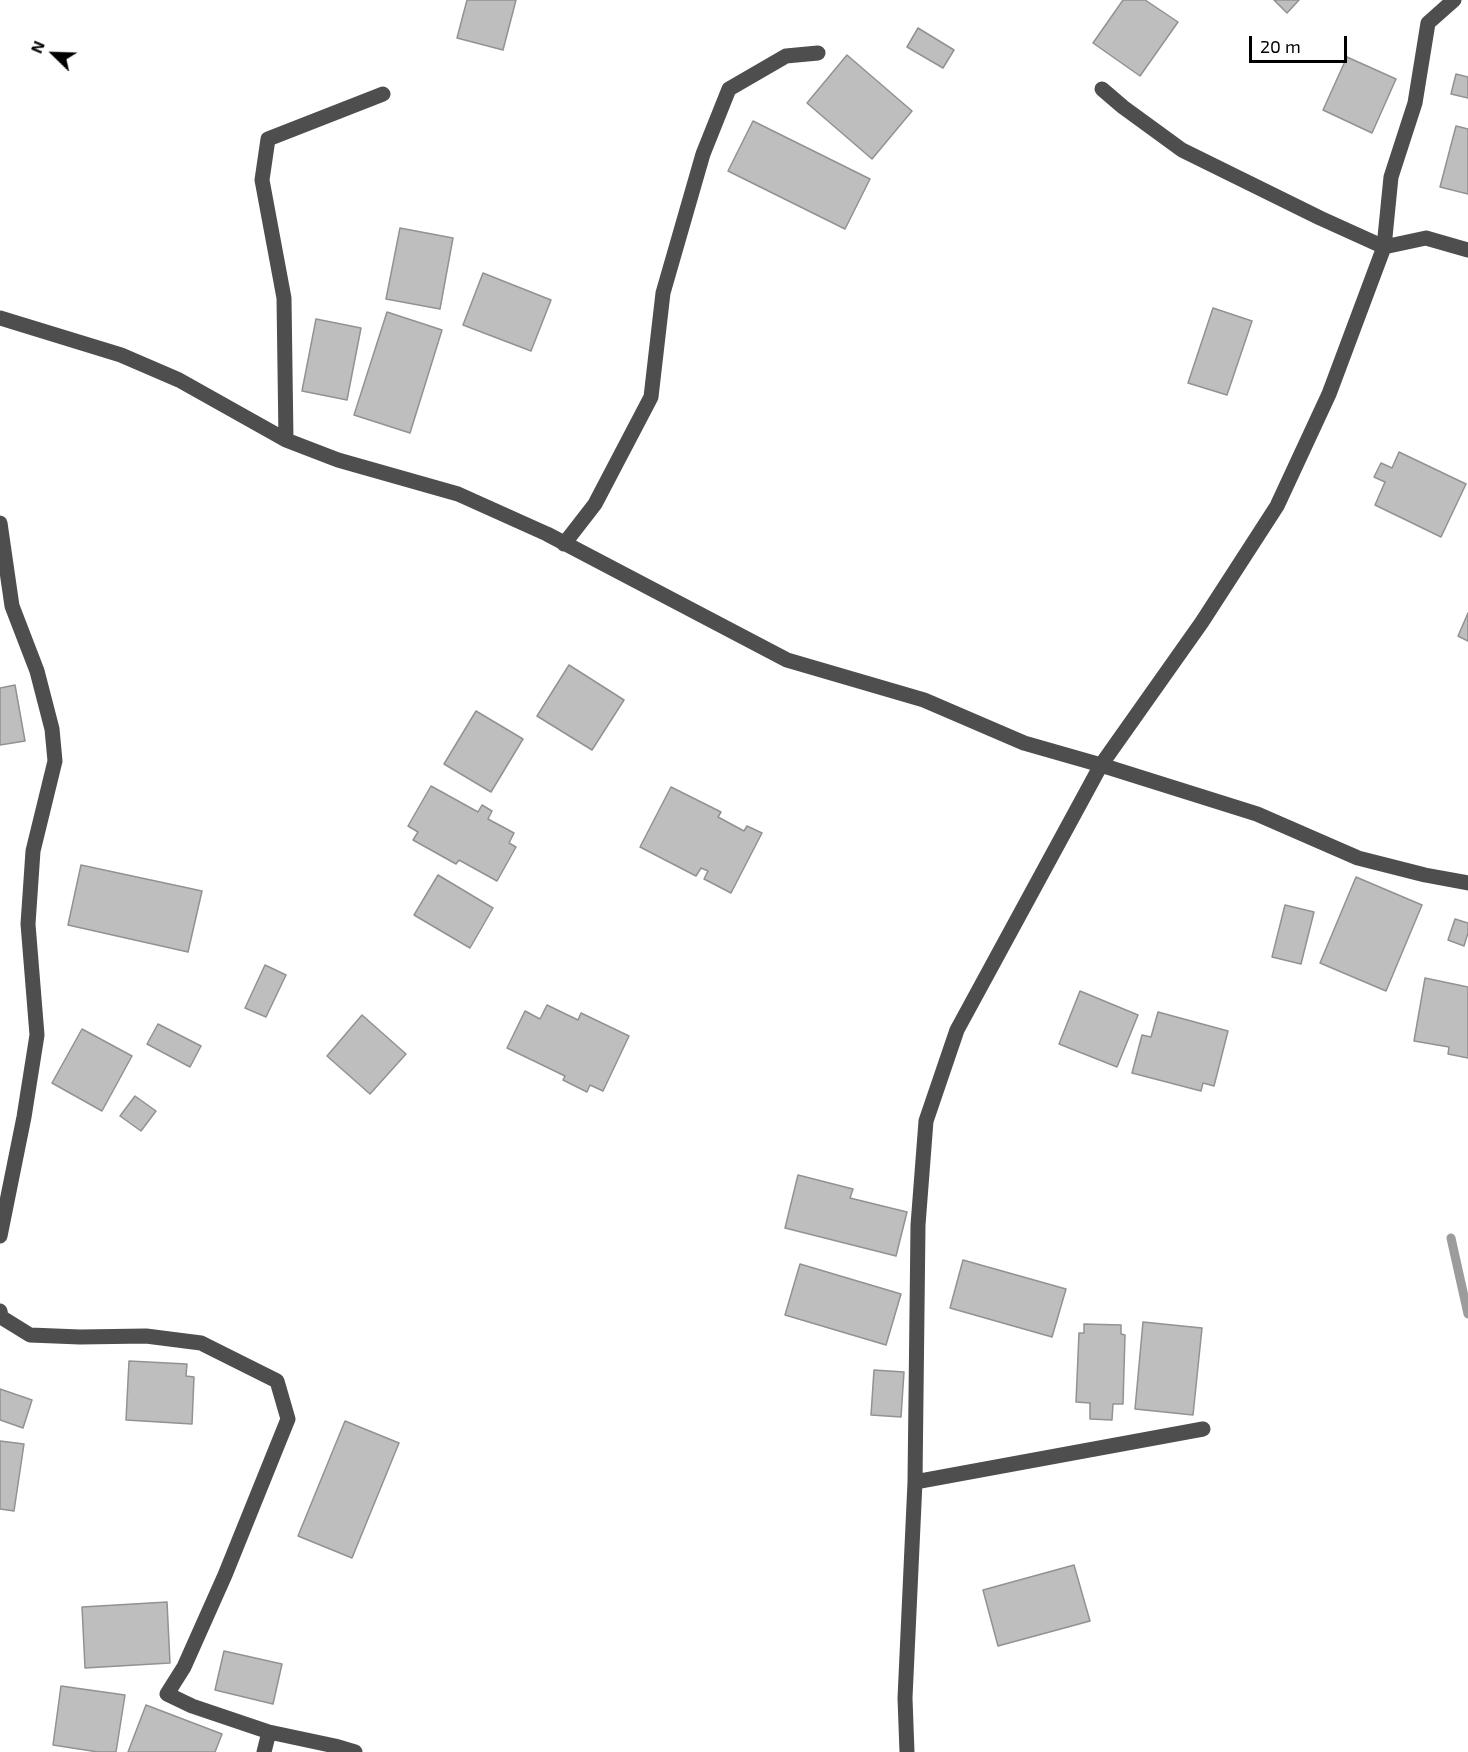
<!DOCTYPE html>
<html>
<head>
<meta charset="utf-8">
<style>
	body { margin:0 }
	#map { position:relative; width:1468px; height:1752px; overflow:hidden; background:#fff; font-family:"Exo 2",sans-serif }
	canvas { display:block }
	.north { position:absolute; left:24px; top:24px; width:60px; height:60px; -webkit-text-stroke:4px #fff; paint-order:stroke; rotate:293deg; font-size:16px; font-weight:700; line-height:24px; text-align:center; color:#000 }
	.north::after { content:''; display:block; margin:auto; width:21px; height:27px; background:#000; clip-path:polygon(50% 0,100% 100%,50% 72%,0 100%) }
	.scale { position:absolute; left:1249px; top:36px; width:98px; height:27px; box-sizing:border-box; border:3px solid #000; border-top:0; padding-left:8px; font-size:18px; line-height:21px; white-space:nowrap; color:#000; -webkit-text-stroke:4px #fff; paint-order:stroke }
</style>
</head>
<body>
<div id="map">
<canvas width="1468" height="1752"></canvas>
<div class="north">N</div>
<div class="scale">20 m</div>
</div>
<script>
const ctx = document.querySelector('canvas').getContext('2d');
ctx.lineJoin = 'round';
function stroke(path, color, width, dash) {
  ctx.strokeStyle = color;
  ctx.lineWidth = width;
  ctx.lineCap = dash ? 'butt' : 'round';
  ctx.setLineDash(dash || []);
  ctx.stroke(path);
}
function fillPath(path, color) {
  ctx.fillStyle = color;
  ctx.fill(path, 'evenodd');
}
const stream = new Path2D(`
	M 1451,1238 L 1468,1314`);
const building = new Path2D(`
	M 467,0 L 516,0 L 503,50 L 457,38 Z
	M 1123,0 L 1145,0 L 1178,22 L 1140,76 L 1093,43 Z
	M 1274,0 L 1299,0 L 1287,13 Z
	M 918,28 L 954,50 L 943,68 L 907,47 Z
	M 847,55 L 912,111 L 872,159 L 807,103 Z
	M 1347,57 L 1396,79 L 1372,133 L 1323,110 Z
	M 1456,74 L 1468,77 L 1468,98 L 1451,94 Z
	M 753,121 L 870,179 L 845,229 L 728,171 Z
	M 1456,126 L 1468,129 L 1468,194 L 1440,187 Z
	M 400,228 L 453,238 L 440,309 L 386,299 Z
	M 483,273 L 551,300 L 531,351 L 463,325 Z
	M 1213,308 L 1252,321 L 1227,395 L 1188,383 Z
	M 387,312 L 442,330 L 410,433 L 354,415 Z
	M 316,319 L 361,328 L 347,400 L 302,391 Z
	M 1399,452 L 1466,484 L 1441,537 L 1375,505 L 1385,482 L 1374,477 L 1381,463 L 1392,468 Z
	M 1468,613 L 1468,641 L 1458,636 Z
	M 569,665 L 624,700 L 592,750 L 537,716 Z
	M 15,685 L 25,741 L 0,745 L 0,688 Z
	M 476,711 L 523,739 L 491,792 L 444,764 Z
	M 431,786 L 478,812 L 482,805 L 492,811 L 488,819 L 514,833 L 509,843 L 516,847 L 497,881 L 459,860 L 456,864 L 413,840 L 418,832 L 408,826 Z
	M 671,787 L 721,812 L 718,817 L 744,831 L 747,826 L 762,833 L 731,893 L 704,879 L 708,871 L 701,868 L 696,876 L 640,847 Z
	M 81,865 L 202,891 L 188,952 L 68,925 Z
	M 438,875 L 493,908 L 470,948 L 414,915 Z
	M 1356,877 L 1422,905 L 1386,991 L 1320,963 Z
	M 1285,905 L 1314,912 L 1301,964 L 1272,957 Z
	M 1455,919 L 1468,923 L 1468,933 L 1464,946 L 1448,940 Z
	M 265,965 L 286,975 L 266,1017 L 245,1008 Z
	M 1425,978 L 1468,987 L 1468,1058 L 1448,1054 L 1449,1047 L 1414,1041 Z
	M 1080,991 L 1138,1015 L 1117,1067 L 1059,1044 Z
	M 547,1005 L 578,1020 L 581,1013 L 629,1036 L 603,1091 L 590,1085 L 587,1092 L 563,1080 L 565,1076 L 507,1048 L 525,1011 L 540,1019 Z
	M 1158,1012 L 1228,1031 L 1214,1086 L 1203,1083 L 1201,1091 L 1132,1073 L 1142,1035 L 1151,1037 Z
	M 362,1015 L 406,1054 L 370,1094 L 327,1056 Z
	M 158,1024 L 201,1046 L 190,1067 L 147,1044 Z
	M 82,1029 L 132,1056 L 102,1111 L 52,1083 Z
	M 135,1096 L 156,1111 L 141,1131 L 120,1116 Z
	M 798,1175 L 853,1189 L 850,1198 L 907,1212 L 896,1256 L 785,1228 Z
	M 963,1260 L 1066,1289 L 1052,1337 L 950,1308 Z
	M 800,1264 L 901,1294 L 886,1345 L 785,1315 Z
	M 1143,1322 L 1202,1328 L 1193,1415 L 1135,1409 Z
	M 1084,1324 L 1121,1325 L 1121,1334 L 1125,1335 L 1123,1404 L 1113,1404 L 1112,1420 L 1090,1419 L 1090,1403 L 1076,1402 L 1079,1333 L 1084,1333 Z
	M 129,1361 L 187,1364 L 186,1376 L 194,1377 L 192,1424 L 126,1420 Z
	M 874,1370 L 904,1372 L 901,1417 L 871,1415 Z
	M 0,1389 L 32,1400 L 23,1428 L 0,1420 Z
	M 345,1421 L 399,1443 L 352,1558 L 298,1536 Z
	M 0,1441 L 24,1444 L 14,1511 L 0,1509 Z
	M 1074,1565 L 1090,1621 L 998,1646 L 983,1590 Z
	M 167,1602 L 170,1663 L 85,1668 L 82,1607 Z
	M 224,1651 L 282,1664 L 273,1704 L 215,1690 Z
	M 61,1686 L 125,1695 L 116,1752 L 98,1752 L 53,1745 Z
	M 146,1705 L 222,1734 L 215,1752 L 128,1752 Z`);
const minor = new Path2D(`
	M 1102,89 L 1123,107 L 1182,150 L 1320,218 L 1384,247 L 1426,238 L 1468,250
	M 0,318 L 121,355 L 179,380 L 286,440 L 338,460 L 458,494 L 547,534 L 787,660 L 924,700 L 1024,743 L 1101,765 L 1257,814 L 1358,858 L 1425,875 L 1468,883
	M 286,440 L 284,298 L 262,180 L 268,139 L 383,94
	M 0,523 L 12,606 L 37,671 L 52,729 L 55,761 L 33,851 L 28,924 L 37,1035 L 24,1117 L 0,1236
	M 564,544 L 595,504 L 651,397 L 663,293 L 703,154 L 729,89 L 786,56 L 818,53
	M 0,1311 L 1,1317 L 30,1335 L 80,1337 L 146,1336 L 201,1343 L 277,1381 L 288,1419 L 225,1575 L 184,1667 L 167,1694 L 192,1706 L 269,1732
	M 915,1482 L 1203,1429
	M 264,1752 L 269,1732 L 335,1746 L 355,1752
	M 907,1752 L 905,1698 L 915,1482 L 918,1225 L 926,1121 L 957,1030 L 1101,765 L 1202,622 L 1277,506 L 1329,394 L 1384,247 L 1391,177 L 1415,103 L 1428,23 L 1454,0`);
stroke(stream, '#9c9c9c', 9);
fillPath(building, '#bebebe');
stroke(building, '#929292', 1.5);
stroke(minor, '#4e4e4e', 15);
</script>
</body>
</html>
